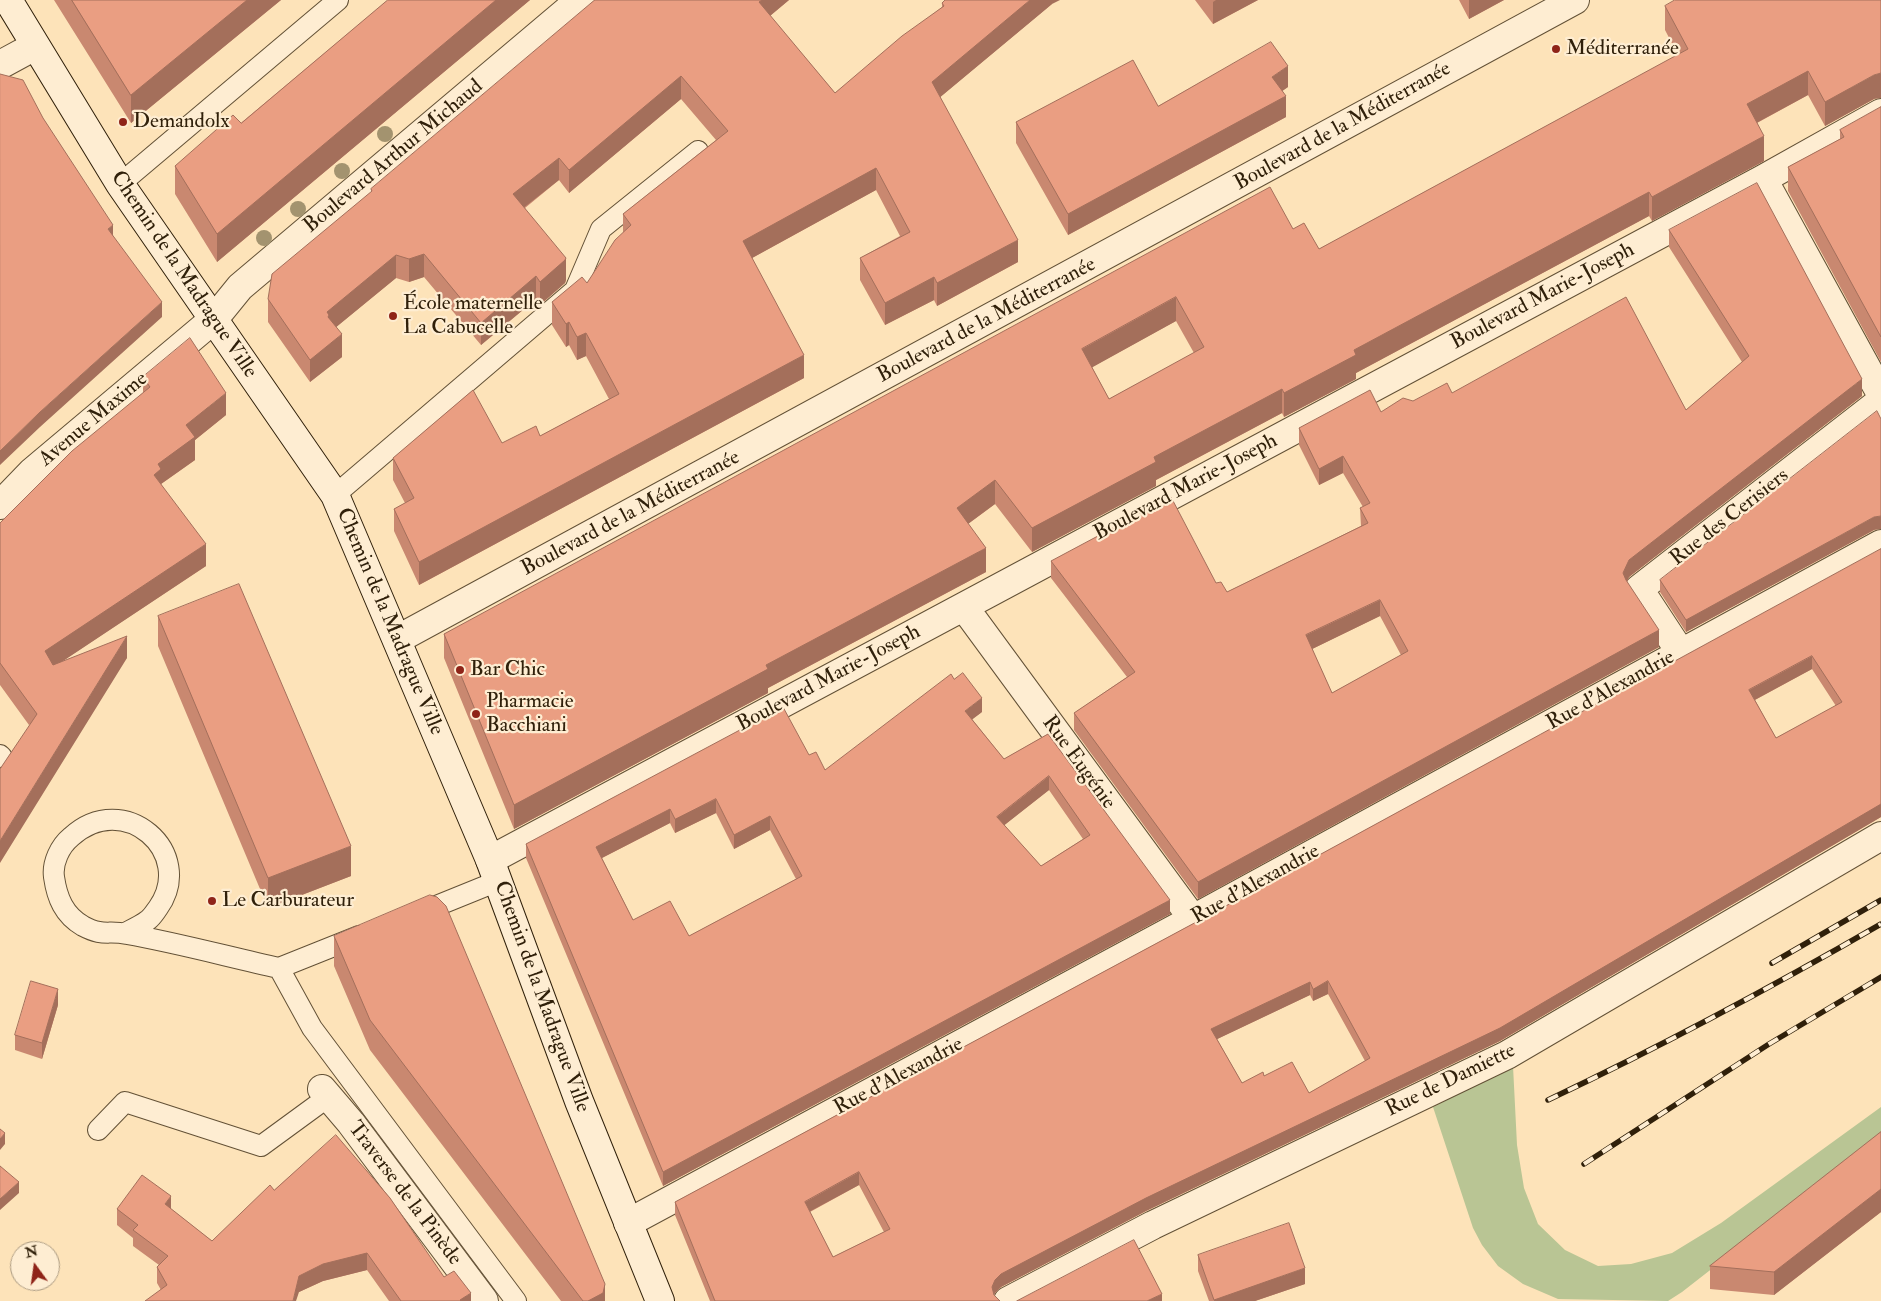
<!DOCTYPE html>
<html>
<head>
<meta charset="utf-8">
<style>
	body { margin:0 }
	#map { position:relative; width:1881px; height:1301px; overflow:hidden; background:#fde3b9; font-family:"IM FELL Double Pica",serif }
	canvas { display:block }
	.north { position:absolute; left:10px; top:1241px; width:50px; height:50px; box-sizing:border-box; background:#feedd2; border:1px solid #ac9b82; border-radius:50%; rotate:346deg; font-size:14px; font-weight:700; line-height:20px; text-align:center; color:#30200a }
	.north::after { content:''; display:block; margin:auto; width:18px; height:22px; background:#8f2418; clip-path:polygon(50% 0,100% 100%,50% 72%,0 100%) }
</style>
</head>
<body>
<div id="map">
<canvas width="1881" height="1301"></canvas>
<div class="north">N</div>
</div>
<script>
const ctx = document.querySelector('canvas').getContext('2d');
ctx.lineJoin = 'round';
function fillPath(path, color) {
  ctx.fillStyle = color;
  ctx.fill(path, 'evenodd');
}
function stroke(path, color, width, dash) {
  ctx.strokeStyle = color;
  ctx.lineWidth = width;
  ctx.lineCap = dash ? 'butt' : 'round';
  ctx.setLineDash(dash || []);
  ctx.stroke(path);
}
function write(font, color, halo, rows, align = 'center') {
  ctx.font = font + ' "IM FELL Double Pica",serif';
  ctx.lineWidth = 4.5;
  ctx.setLineDash([]);
  ctx.textBaseline = 'middle';
  ctx.strokeStyle = halo;
  ctx.fillStyle = color;
  for (const [text, x, y, turn = 0] of rows) {
    ctx.save();
    ctx.translate(x, y);
    ctx.rotate((+turn || 0) * Math.PI / 180);
    ctx.textAlign = isNaN(turn) ? turn : align;
    if (halo) ctx.strokeText(text, 0, 0);
    ctx.fillText(text, 0, 0);
    ctx.restore();
  }
}
const green = new Path2D(`
	M 1513,1066 L 1517,1145 L 1524,1188 L 1538,1224 L 1565,1250 L 1598,1266 L 1631,1264 L 1672,1253 L 1721,1223 L 1881,1107 L 1881,1137 L 1682,1292 L 1668,1301 L 1558,1299 L 1523,1284 L 1498,1266 L 1482,1245 L 1473,1228 L 1433,1107 Z`);
const lane = new Path2D(`
	M 120,184 L 338,0
	M 335,495 L 575,290 L 601,229 L 698,151
	M 0,755 L 2,757
	M 419,913 L 498,881
	M 125,933 C 133,929 142,925 148,920 C 152,917 155,912 158,908 C 197,853 124,788 71,837 C 60,846 52,863 54,877 C 57,898 64,915 83,926 C 104,937 107,930 127,934 C 178,943 229,957 279,968
	M 359,936 L 279,968 L 312,1028 L 516,1301
	M 98,1130 L 125,1102 L 261,1146 L 328,1097`);
const street = new Path2D(`
	M 0,65 L 35,46
	M 1763,179 L 1881,394
	M 0,505 L 32,472 L 214,319 L 240,287 L 580,0
	M 964,607 L 1193,919
	M 398,639 L 1575,0
	M 1681,653 L 1639,589 L 1881,401
	M 490,860 L 1763,179 L 1881,113
	M 322,1089 L 351,1123 L 484,1301
	M 628,1223 L 1193,919 L 1881,544
	M 1008,1301 L 1153,1225 L 1507,1055 L 1881,836`);
const secondary = new Path2D(`
	M 8,0 L 120,184 L 335,495 L 490,860 L 579,1101 L 660,1301`);
const rail = new Path2D(`
	M 1772,963 L 1881,900
	M 1548,1100 C 1662,1046 1772,987 1881,924
	M 1584,1164 L 1769,1044 L 1881,977`);
const trees = [
	[385,134],
	[342,171],
	[298,209],
	[264,238]
];
const wall = new Path2D(`
	M 54,0 L 281,0 L 131,123 Z
	M 388,0 L 530,0 L 217,262 L 175,194 L 175,166 L 241,123 Z
	M 595,0 L 789,0 L 770,16 L 835,93 L 942,7 L 942,3 L 1052,4 L 940,97 L 1018,262 L 937,306 L 934,300 L 885,325 L 860,280 L 860,258 L 900,236 L 876,190 L 752,258 L 804,378 L 419,585 L 394,531 L 394,509 L 405,503 L 393,480 L 393,458 L 502,443 L 540,436 L 609,399 L 586,356 L 577,360 L 569,345 L 566,347 L 552,325 L 552,302 L 587,283 L 623,233 L 623,214 L 716,140 L 681,99 L 569,193 L 559,180 L 525,208 L 566,280 L 565,283 L 540,305 L 536,299 L 481,345 L 424,277 L 409,282 L 396,278 L 336,327 L 342,357 L 310,382 L 268,322 L 268,299 L 371,193 L 371,189 Z
	M 1195,0 L 1258,0 L 1213,24 Z
	M 1459,0 L 1504,0 L 1469,19 Z
	M 1665,6 L 1874,99 L 1825,126 L 1808,95 L 1757,123 L 1764,161 L 1652,221 L 1649,216 L 1356,373 L 1356,379 L 1284,417 L 1282,413 L 1156,480 L 1156,486 L 1032,552 L 995,504 L 968,524 L 986,572 L 768,688 L 768,693 L 514,829 L 444,658 L 444,634 L 1293,229 L 1319,249 L 1678,55 L 1665,30 ZM 1176,321 L 1194,353 L 1109,399 L 1092,367 Z
	M 1288,87 L 1282,91 L 1286,117 L 1068,235 L 1016,143 L 1016,122 L 1158,106 Z
	M 1881,107 L 1881,362 L 1788,191 L 1788,167 L 1840,139 L 1840,130 Z
	M 1669,230 L 1862,396 L 1629,577 L 1627,582 L 1659,647 L 1198,899 L 1074,730 L 1074,713 L 1127,677 L 1051,578 L 1051,561 L 1216,583 L 1227,592 L 1361,526 L 1360,508 L 1363,507 L 1343,473 L 1319,485 L 1299,445 L 1299,428 L 1381,412 L 1413,401 L 1452,393 L 1686,410 L 1742,362 L 1669,247 ZM 1380,616 L 1401,655 L 1332,693 L 1312,649 Z
	M 143,377 L 226,415 L 195,440 L 195,460 L 161,484 L 206,566 L 61,662 L 127,658 L 29,725 L 0,685 L 0,523 L 143,393 Z
	M 1874,530 L 1686,632 L 1660,592 L 1660,580 Z
	M 1881,549 L 1881,817 L 1500,1041 L 1146,1211 L 1001,1287 L 995,1293 L 994,1295 L 1000,1301 L 710,1301 L 675,1215 L 675,1202 L 1200,920 ZM 1812,669 L 1836,706 L 1776,738 L 1755,700 ZM 1328,994 L 1365,1061 L 1309,1093 L 1264,1076 L 1242,1083 L 1217,1039 L 1310,995 L 1313,1001 ZM 859,1185 L 884,1232 L 833,1257 L 810,1212 Z
	M 158,616 L 351,876 L 268,908 L 158,646 Z
	M 982,712 L 972,719 L 1004,759 L 1048,734 L 1170,914 L 663,1186 L 526,858 L 526,844 L 809,755 L 825,770 ZM 1049,790 L 1083,839 L 1041,866 L 1004,825 ZM 716,813 L 734,849 L 770,830 L 796,879 L 689,936 L 633,920 L 602,858 L 670,823 L 675,833 Z
	M 334,936 L 605,1301 L 561,1301 L 370,1050 L 334,966 Z
	M 58,1005 L 42,1059 L 15,1050 L 15,1035 Z
	M 1881,1132 L 1881,1212 L 1774,1295 L 1710,1289 L 1710,1266 Z
	M 274,1190 L 444,1277 L 471,1301 L 389,1301 L 367,1270 L 323,1281 L 299,1292 L 161,1290 L 157,1283 L 157,1267 L 159,1265 L 133,1246 L 133,1238 L 117,1225 L 117,1209 L 171,1209 L 212,1241 Z
	M 1198,1255 L 1305,1284 L 1255,1301 L 1209,1301 L 1198,1271 Z`);
const shadedWall = new Path2D(`
	M 247,0 L 281,0 L 131,123 L 131,95 Z
	M 496,0 L 530,0 L 217,262 L 217,234 Z
	M 762,0 L 789,0 L 759,25 L 759,2 Z
	M 1030,0 L 1060,0 L 1052,4 L 932,104 L 932,82 Z
	M 1216,0 L 1258,0 L 1213,24 L 1213,2 Z
	M 1469,0 L 1504,0 L 1469,19 Z
	M 1288,66 L 1288,87 L 1272,98 L 1272,77 Z
	M 1808,71 L 1808,95 L 1747,128 L 1747,104 Z
	M 1881,73 L 1881,98 L 1874,99 L 1825,126 L 1825,102 L 1874,75 Z
	M 681,76 L 681,99 L 569,193 L 569,170 Z
	M 1286,96 L 1286,117 L 1068,235 L 1068,214 Z
	M 1764,136 L 1764,161 L 1652,221 L 1652,197 Z
	M 559,158 L 559,180 L 513,216 L 513,194 Z
	M 876,168 L 876,190 L 743,263 L 743,241 Z
	M 1649,192 L 1649,216 L 1356,373 L 1356,379 L 1284,417 L 1284,393 L 1354,350 Z
	M 113,225 L 113,240 L 108,229 Z
	M 1018,240 L 1018,262 L 937,306 L 937,283 Z
	M 424,254 L 424,277 L 409,282 L 409,259 Z
	M 396,255 L 396,278 L 329,333 L 327,312 Z
	M 566,258 L 566,280 L 565,283 L 540,305 L 540,282 Z
	M 536,276 L 536,299 L 481,345 L 481,323 Z
	M 934,277 L 934,300 L 885,325 L 885,303 Z
	M 1176,297 L 1176,321 L 1082,373 L 1082,349 Z
	M 162,302 L 162,317 L 40,427 L 0,465 L 0,451 L 40,412 Z
	M 569,322 L 569,345 L 566,347 L 566,324 Z
	M 586,333 L 586,356 L 577,360 L 577,337 Z
	M 342,334 L 342,357 L 310,382 L 310,360 Z
	M 804,355 L 804,378 L 419,585 L 419,562 Z
	M 1862,379 L 1862,396 L 1629,577 L 1623,590 L 1623,573 L 1629,560 Z
	M 1282,389 L 1282,413 L 1156,480 L 1156,486 L 1032,552 L 1032,528 L 1154,457 Z
	M 226,393 L 226,415 L 195,440 L 195,460 L 161,484 L 154,475 L 158,464 L 186,425 Z
	M 1343,456 L 1343,473 L 1319,485 L 1319,469 Z
	M 995,480 L 995,504 L 957,532 L 957,508 Z
	M 1881,516 L 1881,529 L 1874,530 L 1686,632 L 1686,620 L 1874,517 Z
	M 206,544 L 206,566 L 45,673 L 45,651 Z
	M 986,548 L 986,572 L 768,688 L 768,693 L 514,829 L 514,805 L 766,665 Z
	M 1380,600 L 1380,616 L 1306,652 L 1306,635 Z
	M 1659,630 L 1659,647 L 1198,899 L 1198,882 Z
	M 127,636 L 127,658 L 0,863 L 0,841 Z
	M 1812,656 L 1812,669 L 1749,703 L 1749,690 Z
	M 982,698 L 982,712 L 965,725 L 965,711 Z
	M 1049,776 L 1049,790 L 997,831 L 997,817 Z
	M 716,799 L 716,813 L 675,833 L 675,819 Z
	M 1881,804 L 1881,817 L 1500,1041 L 1146,1211 L 1001,1287 L 995,1293 L 992,1300 L 992,1287 L 995,1280 L 1001,1274 Z
	M 670,809 L 670,823 L 596,861 L 596,847 Z
	M 770,816 L 770,830 L 734,849 L 734,835 Z
	M 351,846 L 351,876 L 268,908 L 268,878 Z
	M 1170,900 L 1170,914 L 663,1186 L 663,1172 Z
	M 1328,981 L 1328,994 L 1313,1001 L 1313,989 Z
	M 1310,982 L 1310,995 L 1211,1042 L 1211,1029 Z
	M 58,989 L 58,1005 L 42,1059 L 42,1043 Z
	M 5,1133 L 5,1144 L 0,1150 L 0,1139 Z
	M 859,1172 L 859,1185 L 805,1214 L 805,1202 Z
	M 19,1182 L 19,1193 L 0,1210 L 0,1199 Z
	M 1881,1189 L 1881,1212 L 1774,1295 L 1774,1272 Z
	M 171,1196 L 171,1212 L 165,1204 Z
	M 367,1253 L 367,1270 L 323,1281 L 299,1292 L 296,1301 L 293,1301 L 299,1276 L 323,1264 Z
	M 1305,1268 L 1305,1284 L 1255,1301 L 1214,1301 L 1214,1300 Z
	M 605,1284 L 605,1301 L 588,1301 Z
	M 471,1293 L 471,1301 L 460,1301 L 460,1300 Z
	M 1162,1294 L 1162,1301 L 1147,1301 Z`);
const building = new Path2D(`
	M 72,0 L 247,0 L 131,95 Z
	M 388,0 L 496,0 L 217,234 L 175,166 L 233,115 L 241,123 Z
	M 595,0 L 762,0 L 759,2 L 835,93 L 902,36 L 944,6 L 942,3 L 945,0 L 1030,0 L 932,82 L 1018,240 L 937,283 L 934,277 L 885,303 L 860,258 L 910,232 L 876,168 L 743,241 L 804,355 L 419,562 L 394,509 L 414,498 L 393,458 L 473,390 L 502,443 L 536,426 L 540,436 L 619,394 L 586,333 L 577,337 L 569,322 L 566,324 L 552,302 L 582,277 L 587,283 L 615,240 L 631,225 L 623,214 L 728,131 L 681,76 L 569,170 L 559,158 L 513,194 L 566,258 L 565,260 L 540,282 L 536,276 L 481,323 L 424,254 L 409,259 L 396,255 L 327,312 L 329,315 L 328,317 L 342,334 L 310,360 L 268,299 L 272,274 L 372,191 L 371,189 Z
	M 1675,0 L 1881,0 L 1881,73 L 1874,75 L 1825,102 L 1808,71 L 1747,104 L 1764,136 L 1652,197 L 1649,192 L 1354,350 L 1356,355 L 1284,393 L 1282,389 L 1154,457 L 1156,462 L 1032,528 L 995,480 L 957,508 L 986,548 L 766,665 L 768,669 L 514,805 L 444,634 L 1270,187 L 1293,229 L 1304,223 L 1319,249 L 1688,49 L 1665,6 ZM 1176,297 L 1204,347 L 1109,399 L 1082,349 Z
	M 1271,42 L 1288,66 L 1272,77 L 1286,96 L 1068,214 L 1016,122 L 1133,60 L 1158,106 Z
	M 0,74 L 23,80 L 43,118 L 113,225 L 108,229 L 162,302 L 40,412 L 0,451 Z
	M 1881,107 L 1881,337 L 1788,167 L 1844,137 L 1840,130 Z
	M 1757,183 L 1862,379 L 1629,560 L 1623,573 L 1626,580 L 1659,630 L 1198,882 L 1074,713 L 1135,672 L 1051,561 L 1171,497 L 1216,583 L 1221,582 L 1227,592 L 1368,523 L 1360,508 L 1370,503 L 1343,456 L 1319,469 L 1299,428 L 1370,390 L 1381,412 L 1403,398 L 1413,401 L 1447,383 L 1452,393 L 1626,297 L 1686,410 L 1749,356 L 1669,230 ZM 1380,600 L 1408,651 L 1332,693 L 1306,635 Z
	M 190,338 L 226,393 L 186,425 L 195,437 L 158,464 L 161,469 L 154,475 L 206,544 L 45,651 L 53,665 L 127,636 L 0,841 L 0,769 L 37,714 L 0,663 L 0,523 L 72,451 L 150,387 L 143,377 Z
	M 1877,411 L 1881,419 L 1881,516 L 1874,517 L 1686,620 L 1660,580 Z
	M 1881,549 L 1881,804 L 1500,1028 L 1146,1198 L 1001,1274 L 995,1280 L 992,1287 L 994,1295 L 1000,1301 L 715,1301 L 675,1202 L 1200,920 ZM 1812,656 L 1842,702 L 1776,738 L 1749,690 ZM 1328,981 L 1370,1058 L 1309,1093 L 1292,1062 L 1264,1076 L 1263,1072 L 1242,1083 L 1211,1029 L 1310,982 L 1313,989 ZM 859,1172 L 890,1229 L 833,1257 L 805,1202 Z
	M 239,584 L 351,846 L 268,878 L 158,616 Z
	M 963,673 L 982,698 L 965,711 L 1004,759 L 1048,734 L 1170,900 L 663,1172 L 526,844 L 783,707 L 809,755 L 816,752 L 825,770 L 951,674 L 954,679 ZM 1049,776 L 1090,835 L 1041,866 L 997,817 ZM 716,799 L 734,835 L 770,816 L 802,876 L 689,936 L 670,901 L 633,920 L 596,847 L 670,809 L 675,819 Z
	M 430,895 L 437,897 L 446,906 L 605,1284 L 603,1293 L 588,1301 L 583,1301 L 370,1020 L 334,936 Z
	M 31,981 L 58,989 L 42,1043 L 15,1035 Z
	M 0,1129 L 5,1133 L 0,1139 Z
	M 1881,1132 L 1881,1189 L 1774,1272 L 1710,1266 Z
	M 336,1135 L 390,1198 L 444,1277 L 454,1271 L 471,1293 L 460,1300 L 461,1301 L 401,1301 L 367,1253 L 323,1264 L 299,1276 L 293,1301 L 145,1301 L 167,1285 L 157,1267 L 168,1256 L 133,1230 L 138,1225 L 117,1209 L 142,1175 L 171,1196 L 165,1204 L 212,1241 L 270,1185 L 274,1190 Z
	M 0,1166 L 19,1182 L 0,1199 Z
	M 1289,1223 L 1305,1268 L 1214,1300 L 1198,1255 Z
	M 1134,1240 L 1162,1294 L 1147,1301 L 1017,1301 Z`);
const markers = [
	[1556,49,5,"#8f2418"],
	[123,122,5,"#8f2418"],
	[393,316,5,"#8f2418"],
	[460,670,5,"#8f2418"],
	[476,714,5,"#8f2418"],
	[212,901,5,"#8f2418"]
];
const poiNames = [
	["Méditerranée",1566,49],
	["Demandolx",133,122],
	["École maternelle",403,304],
	["La Cabucelle",403,328],
	["Bar Chic",470,670],
	["Pharmacie",486,702],
	["Bacchiani",486,726],
	["Le Carburateur",222,901]
];
const streetNames = [
	["Boulevard de la Méditerranée",1343,127,-29],
	["Boulevard Arthur Michaud",394,157,-40],
	["Chemin de la Madrague Ville",183,275,56],
	["Boulevard Marie-Joseph",1543,297,-28],
	["Boulevard de la Méditerranée",987,321,-28],
	["Avenue Maxime",94,420,-40],
	["Boulevard Marie-Joseph",1186,488,-28],
	["Boulevard de la Méditerranée",631,514,-28],
	["Rue des Cerisiers",1730,518,-38],
	["Chemin de la Madrague Ville",389,622,67],
	["Boulevard Marie-Joseph",829,679,-28],
	["Rue d'Alexandrie",1611,691,-29],
	["Rue Eugénie",1078,763,54],
	["Rue d'Alexandrie",1256,885,-29],
	["Chemin de la Madrague Ville",541,997,70],
	["Rue d'Alexandrie",899,1077,-28],
	["Rue de Damiette",1451,1081,-26],
	["Traverse de la Pinède",404,1194,53]
];
fillPath(green, '#b9c594');
stroke(lane, '#635136', 22);
stroke(street, '#635136', 30);
stroke(secondary, '#30200a', 30);
stroke(lane, '#feedd2', 20);
stroke(street, '#feedd2', 28);
stroke(secondary, '#feedd2', 28);
stroke(rail, '#30200a', 5.5);
stroke(rail, '#feedd2', 4, [11]);
ctx.fillStyle = '#a3936f';
for (const [x, y] of trees) {
  ctx.beginPath();
  ctx.arc(x, y, 8, 0, 2 * Math.PI);
  ctx.fill();
}
fillPath(wall, '#c98870');
fillPath(shadedWall, '#a46f5b');
fillPath(building, '#ea9e82');
stroke(building, '#a46f5b', 1);
for (const [x, y, r, color] of markers) {
  const dot = new Path2D();
  dot.arc(x, y, r, 0, 2 * Math.PI);
  ctx.fillStyle = color;
  ctx.fill(dot);
  stroke(dot, '#feedd2', 2);
}
write('21px', '#30200a', '#feedd2', poiNames, 'left');
write('21px', '#30200a', '#feedd2', streetNames);
</script>
</body>
</html>
